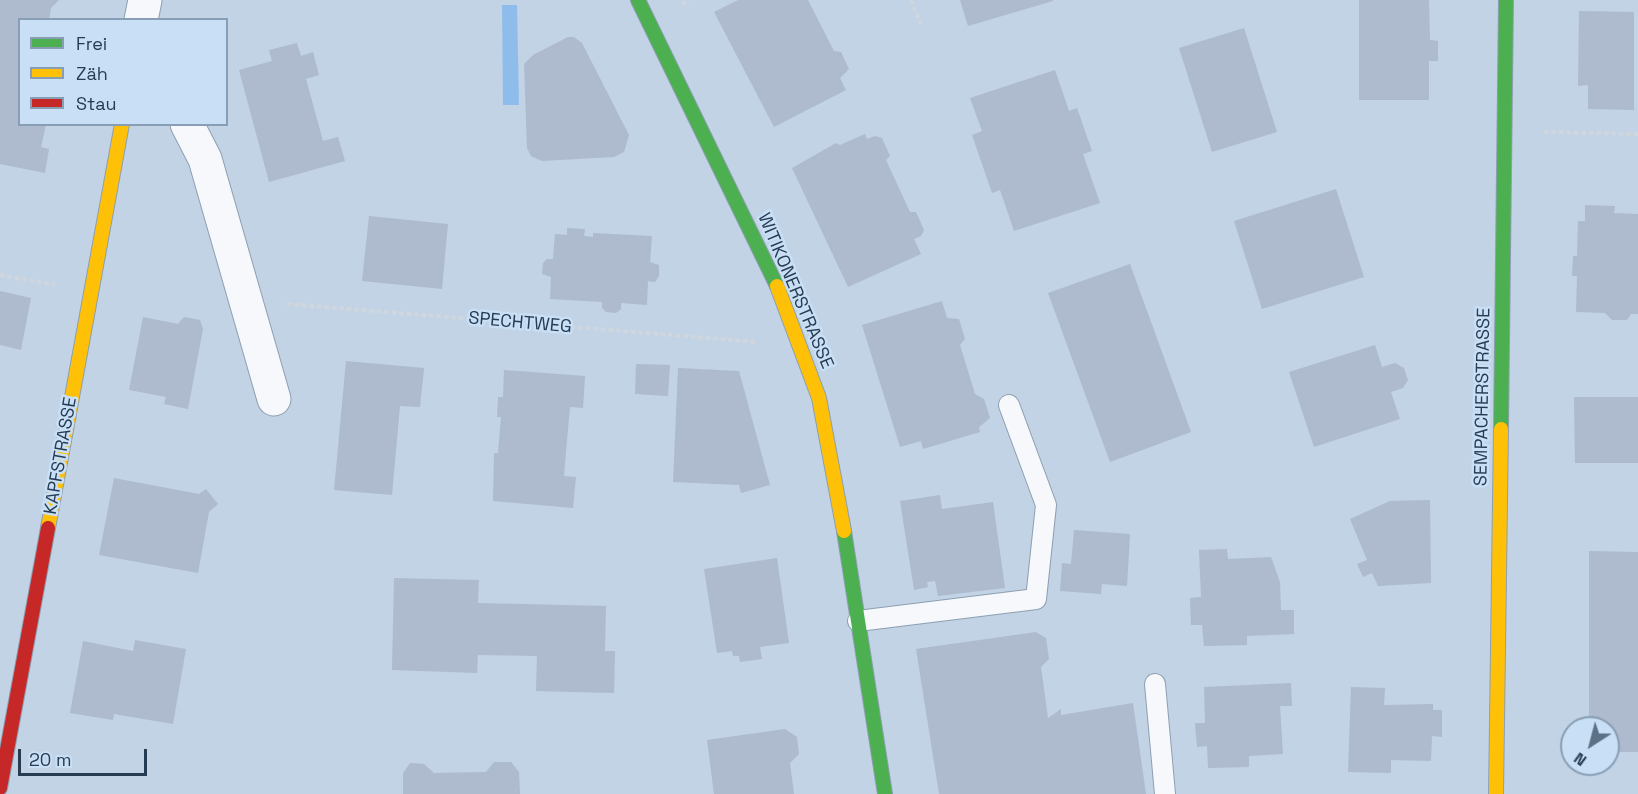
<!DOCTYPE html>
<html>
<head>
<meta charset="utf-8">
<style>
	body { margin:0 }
	#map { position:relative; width:1638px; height:794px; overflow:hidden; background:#c1d3e5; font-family:"Space Grotesk",sans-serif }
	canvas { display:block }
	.legend { position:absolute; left:18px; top:18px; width:210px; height:108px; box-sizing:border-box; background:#c9dff5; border:2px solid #889eb4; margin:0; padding:8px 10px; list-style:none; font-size:18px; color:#263c53 }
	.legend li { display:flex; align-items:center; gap:12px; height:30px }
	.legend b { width:30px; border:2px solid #889eb4 }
	.north { position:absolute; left:1560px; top:716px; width:60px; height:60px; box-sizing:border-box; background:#c9dff5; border:2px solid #889eb4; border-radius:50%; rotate:216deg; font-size:16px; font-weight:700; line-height:24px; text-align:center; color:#263c53 }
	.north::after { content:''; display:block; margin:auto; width:21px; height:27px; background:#5c7186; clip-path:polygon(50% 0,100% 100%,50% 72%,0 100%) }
	.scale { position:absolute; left:18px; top:749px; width:129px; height:27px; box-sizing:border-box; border:3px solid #263c53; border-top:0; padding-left:8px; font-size:18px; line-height:21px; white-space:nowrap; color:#263c53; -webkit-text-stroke:4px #c9dff5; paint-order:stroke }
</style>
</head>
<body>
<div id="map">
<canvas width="1638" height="794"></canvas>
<ul class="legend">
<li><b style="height:8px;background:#4caf50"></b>Frei</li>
<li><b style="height:8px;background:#ffc107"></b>Zäh</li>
<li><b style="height:8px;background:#c62828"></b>Stau</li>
</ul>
<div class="north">N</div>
<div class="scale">20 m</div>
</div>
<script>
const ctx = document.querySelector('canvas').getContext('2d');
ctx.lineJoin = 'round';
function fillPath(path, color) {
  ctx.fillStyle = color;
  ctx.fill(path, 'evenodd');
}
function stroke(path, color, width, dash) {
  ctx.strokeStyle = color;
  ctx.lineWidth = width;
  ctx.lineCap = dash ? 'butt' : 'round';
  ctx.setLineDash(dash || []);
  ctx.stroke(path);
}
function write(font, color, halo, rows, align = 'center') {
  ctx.font = font + ' "Space Grotesk",sans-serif';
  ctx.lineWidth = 5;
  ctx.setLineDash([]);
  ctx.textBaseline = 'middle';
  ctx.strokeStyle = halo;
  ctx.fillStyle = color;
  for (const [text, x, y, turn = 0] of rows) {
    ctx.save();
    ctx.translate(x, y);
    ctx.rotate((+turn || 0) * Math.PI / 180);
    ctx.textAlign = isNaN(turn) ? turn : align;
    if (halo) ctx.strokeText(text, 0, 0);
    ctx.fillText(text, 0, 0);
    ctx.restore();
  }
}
const water = new Path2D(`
	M 502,5 L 517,5 L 519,105 L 503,105 Z`);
const building = new Path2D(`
	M 0,0 L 59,0 L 51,8 L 49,20 L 20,20 L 20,124 L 46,124 L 41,147 L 49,149 L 45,173 L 0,164 Z
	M 738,0 L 808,0 L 834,51 L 841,52 L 849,69 L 840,78 L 846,90 L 774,127 L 714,12 Z
	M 960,0 L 1053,0 L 1053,1 L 968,26 Z
	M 1359,0 L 1429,0 L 1430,40 L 1438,41 L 1438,61 L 1429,61 L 1429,100 L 1359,100 Z
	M 1579,11 L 1634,12 L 1634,110 L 1588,109 L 1588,85 L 1578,86 Z
	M 1244,28 L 1277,132 L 1212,152 L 1179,48 Z
	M 568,37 L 574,37 L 582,43 L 629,135 L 624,152 L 614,157 L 542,161 L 531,156 L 527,148 L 524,64 L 533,55 Z
	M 297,43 L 301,56 L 313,52 L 319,75 L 306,79 L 323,141 L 338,137 L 345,161 L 269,182 L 239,70 L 272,61 L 269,50 Z
	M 1055,70 L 1069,111 L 1077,108 L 1092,151 L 1083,154 L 1100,203 L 1014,231 L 1000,190 L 992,193 L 972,135 L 982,131 L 970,98 Z
	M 865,134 L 867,139 L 875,136 L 882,138 L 890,156 L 886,160 L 910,212 L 916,212 L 924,230 L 921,236 L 914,239 L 921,254 L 848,287 L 792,168 L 836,143 L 840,145 Z
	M 1336,189 L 1364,277 L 1262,309 L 1234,221 Z
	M 1585,205 L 1615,206 L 1614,213 L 1638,214 L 1638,314 L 1631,314 L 1627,320 L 1612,320 L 1605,313 L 1576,312 L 1577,276 L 1572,276 L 1573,256 L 1577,256 L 1578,221 L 1585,221 Z
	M 369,216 L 448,224 L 442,289 L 362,281 Z
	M 567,228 L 585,229 L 584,236 L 593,237 L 593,233 L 652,236 L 650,262 L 659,265 L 659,276 L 655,282 L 648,281 L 647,305 L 621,303 L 621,309 L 616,313 L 606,312 L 602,308 L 602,302 L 550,299 L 551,277 L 542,274 L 543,263 L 547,259 L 553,259 L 555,234 L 567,235 Z
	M 1130,264 L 1191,432 L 1110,462 L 1048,293 Z
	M 0,291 L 31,298 L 21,350 L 0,345 Z
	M 942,301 L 947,318 L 959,319 L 965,339 L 960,345 L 975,394 L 984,399 L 990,418 L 979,427 L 980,432 L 923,449 L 921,441 L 900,447 L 862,325 Z
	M 143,317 L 178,324 L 184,317 L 200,320 L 203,329 L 188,409 L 164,404 L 166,397 L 129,390 Z
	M 1375,345 L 1382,367 L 1395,363 L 1404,368 L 1408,380 L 1403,388 L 1391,392 L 1400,419 L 1314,447 L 1289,372 Z
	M 346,361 L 424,368 L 420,407 L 400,406 L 392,495 L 334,490 Z
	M 636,364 L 670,365 L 668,396 L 635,394 Z
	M 678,368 L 739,371 L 770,485 L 741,493 L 739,485 L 673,482 Z
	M 504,370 L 585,376 L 583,408 L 570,407 L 567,440 L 564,476 L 576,477 L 573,508 L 493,501 L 494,453 L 498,453 L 501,417 L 497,417 L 498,397 L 503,397 Z
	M 1574,397 L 1638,397 L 1638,463 L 1575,463 Z
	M 114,478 L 199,494 L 206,489 L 218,504 L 209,512 L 198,573 L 99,555 Z
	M 940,495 L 942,509 L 993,502 L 1005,588 L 938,596 L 935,581 L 927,582 L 928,587 L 914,590 L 900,501 Z
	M 1430,500 L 1431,583 L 1378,586 L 1372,573 L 1363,577 L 1357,564 L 1367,560 L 1350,519 L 1390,501 Z
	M 1074,530 L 1130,534 L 1127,586 L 1102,584 L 1101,594 L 1060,591 L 1062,563 L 1071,564 Z
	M 1227,549 L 1228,559 L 1271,557 L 1280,582 L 1281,610 L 1294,610 L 1294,634 L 1247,636 L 1247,645 L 1204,646 L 1202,625 L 1191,625 L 1190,598 L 1201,597 L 1199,550 Z
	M 1589,551 L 1638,552 L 1638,752 L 1608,752 L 1608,728 L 1589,728 Z
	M 777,558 L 789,643 L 760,647 L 762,659 L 740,662 L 739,656 L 733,656 L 732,651 L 717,653 L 704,569 Z
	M 394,578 L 479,580 L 478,603 L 606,606 L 605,651 L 615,651 L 614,693 L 536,691 L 537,656 L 478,655 L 477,673 L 392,670 Z
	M 1036,632 L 1046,638 L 1049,659 L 1041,667 L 1048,718 L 1061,709 L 1061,715 L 1133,703 L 1146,794 L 939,794 L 916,649 Z
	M 135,640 L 186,649 L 173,724 L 114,714 L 113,720 L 70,713 L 83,641 L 133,651 Z
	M 1291,683 L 1292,706 L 1280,706 L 1283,754 L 1249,756 L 1249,767 L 1208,768 L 1207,746 L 1197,747 L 1195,723 L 1205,723 L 1204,687 Z
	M 1351,687 L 1385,688 L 1384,705 L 1433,704 L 1433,710 L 1442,710 L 1442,737 L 1432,736 L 1431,761 L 1391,760 L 1391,773 L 1348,772 Z
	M 785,729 L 797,737 L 799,754 L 790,763 L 794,794 L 714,794 L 707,740 Z
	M 494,762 L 511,762 L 519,772 L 520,794 L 403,794 L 403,773 L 410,763 L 424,764 L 434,773 L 486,772 Z`);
const path = new Path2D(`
	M 911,0 L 921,24
	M 682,4 L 690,0
	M 1544,132 L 1638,134
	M 0,275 L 55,285
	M 287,304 L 758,342`);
const lane = new Path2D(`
	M 858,621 L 1036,599 L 1046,505 L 1009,405
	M 1155,684 L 1165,794`);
const street = new Path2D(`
	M 141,20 L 145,0
	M 187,124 L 205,159 L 274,399`);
const fast = new Path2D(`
	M 638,0 L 777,286
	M 1501,429 L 1506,0
	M 844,531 L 885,794`);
const slow = new Path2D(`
	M 777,286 L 819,398 L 844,531
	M 48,528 L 122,124
	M 1496,794 L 1501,429`);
const jam = new Path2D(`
	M 0,788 L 48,528`);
const streetNames = [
	["WITIKONERSTRASSE",795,291,67],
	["SPECHTWEG",520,323,5],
	["SEMPACHERSTRASSE",1483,397,-89],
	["KAPFSTRASSE",61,456,-80]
];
fillPath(water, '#8ebdeb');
fillPath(building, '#aebace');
stroke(lane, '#8d9fb1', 22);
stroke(street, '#8d9fb1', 35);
stroke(fast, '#8d9fb1', 16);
stroke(slow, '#8d9fb1', 16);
stroke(jam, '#8d9fb1', 16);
stroke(path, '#d0d6dd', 4, [4.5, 3]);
stroke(lane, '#f6f8fb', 20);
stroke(street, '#f6f8fb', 33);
stroke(fast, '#4caf50', 14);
stroke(slow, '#ffc107', 14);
stroke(jam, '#c62828', 14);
write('18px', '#263c53', '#c9dff5', streetNames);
</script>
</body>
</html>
